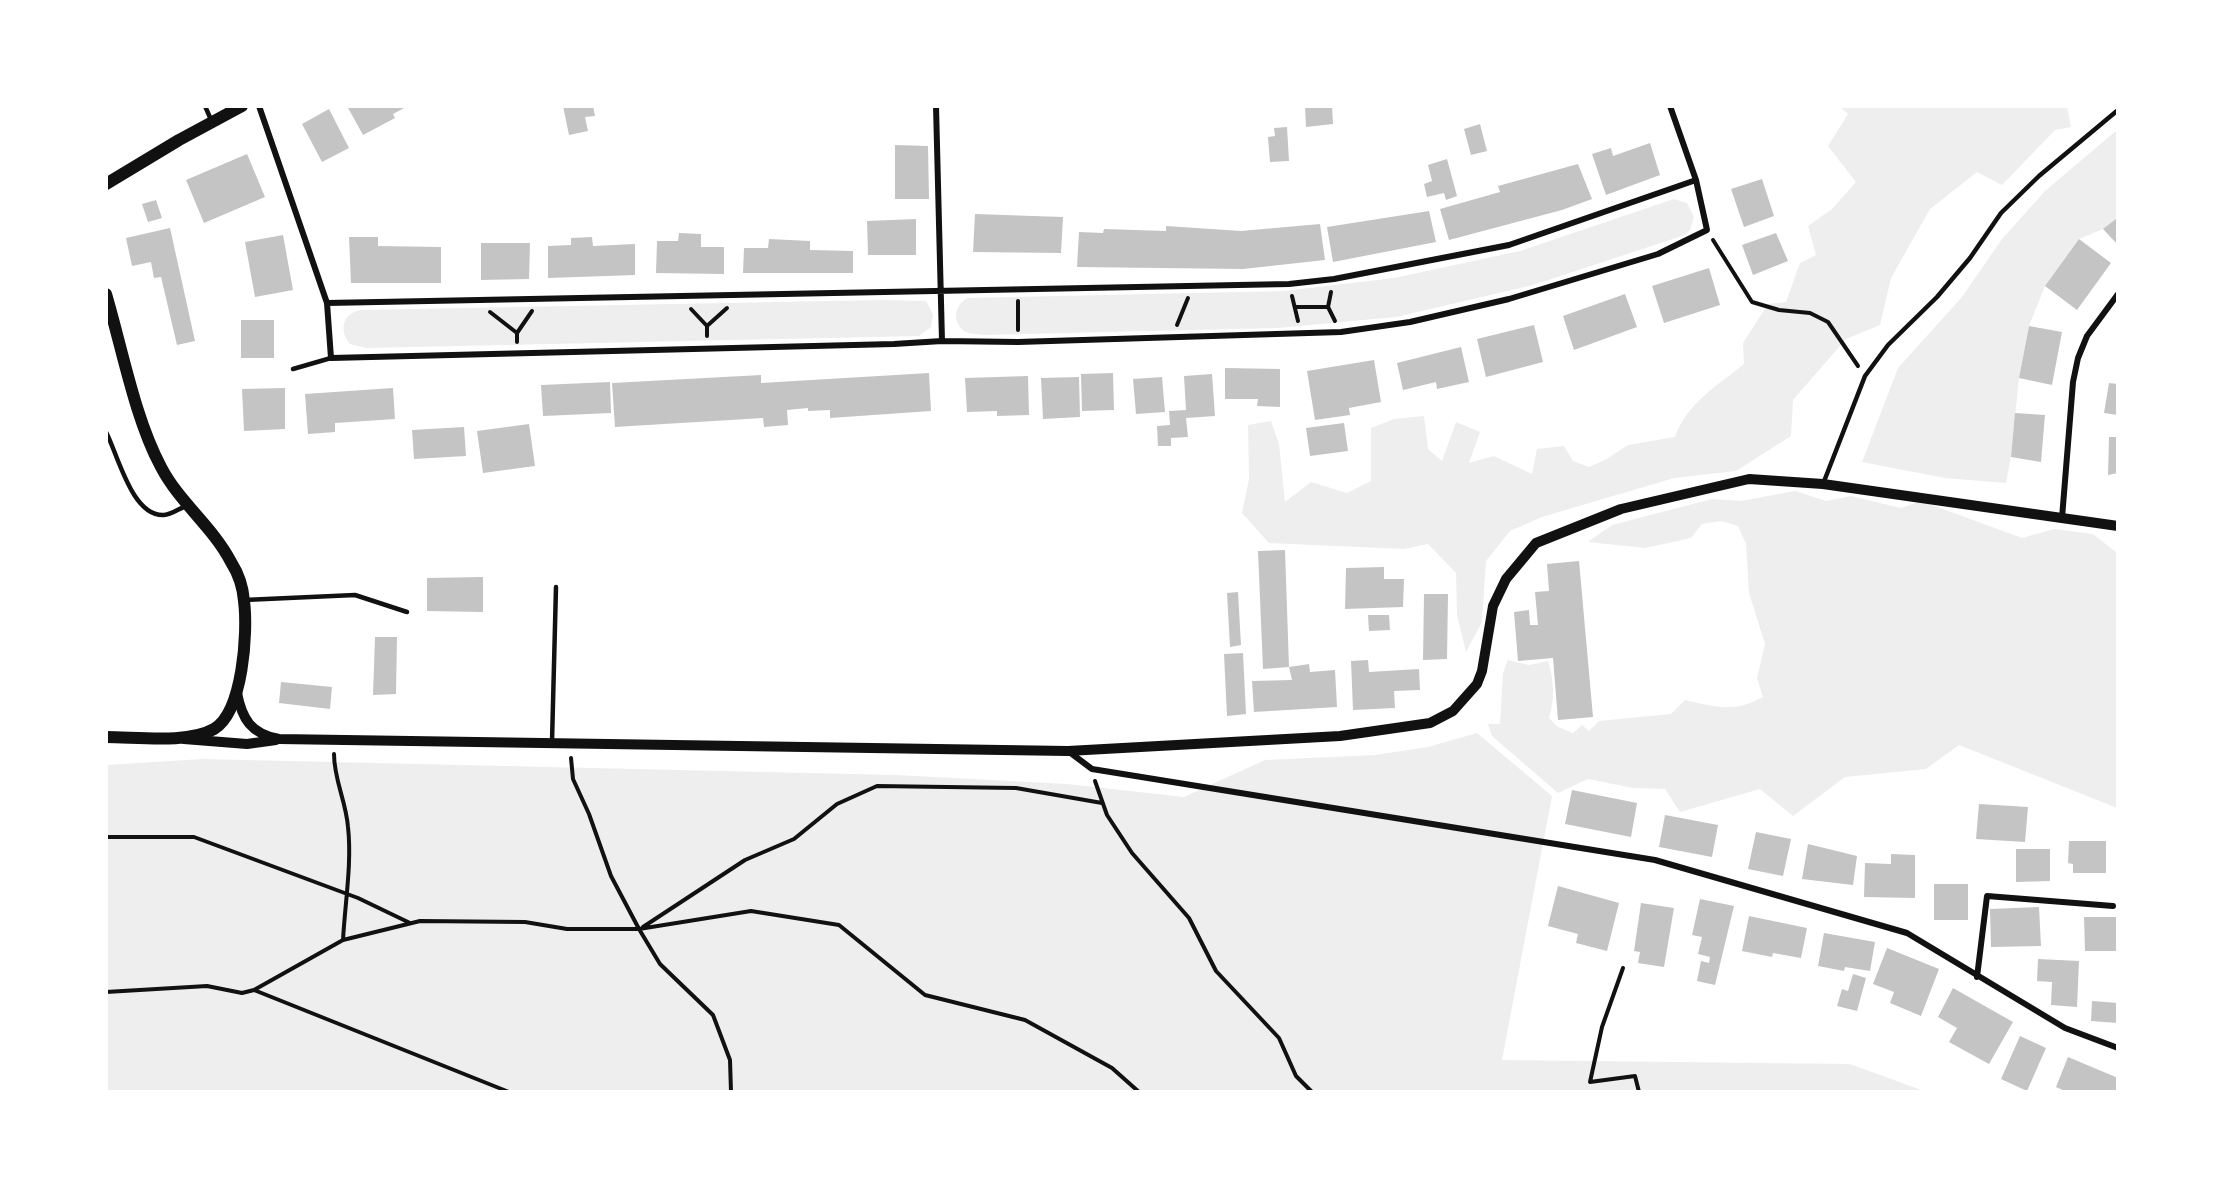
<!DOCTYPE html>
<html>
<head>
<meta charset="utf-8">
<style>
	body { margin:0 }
	#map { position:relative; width:2224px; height:1198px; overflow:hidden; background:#fff; font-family:"Open Sans",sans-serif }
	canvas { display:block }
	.frame { position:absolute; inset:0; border:108px solid #fff; pointer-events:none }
</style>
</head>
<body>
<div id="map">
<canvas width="2224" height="1198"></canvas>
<div class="frame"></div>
</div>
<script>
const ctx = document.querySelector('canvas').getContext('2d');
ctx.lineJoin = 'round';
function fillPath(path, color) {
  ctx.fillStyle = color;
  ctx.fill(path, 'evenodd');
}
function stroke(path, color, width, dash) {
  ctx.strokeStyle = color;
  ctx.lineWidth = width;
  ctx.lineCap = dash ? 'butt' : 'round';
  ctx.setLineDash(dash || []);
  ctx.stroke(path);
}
const green = new Path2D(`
	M 1840,107 L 2067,107 L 2071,127 L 2055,130 L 2002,185 L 1977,172 L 1930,209 L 1891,278 L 1880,325 L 1846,339 L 1793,400 L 1791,436 L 1736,471 L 1674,478 L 1542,517 L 1510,531 L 1486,561 L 1482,622 L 1466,652 L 1457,615 L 1456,573 L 1428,544 L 1404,549 L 1269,543 L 1242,513 L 1249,479 L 1248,425 L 1271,421 L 1279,444 L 1285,502 L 1311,482 L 1347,493 L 1371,481 L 1371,428 L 1394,419 L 1424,416 L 1428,449 L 1442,461 L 1456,422 L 1480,432 L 1469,463 L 1494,456 L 1532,474 L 1537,449 L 1564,446 L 1573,461 L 1589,467 L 1605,460 L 1628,445 L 1675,437 C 1687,403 1717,386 1744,364 L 1743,343 L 1768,304 L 1786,302 L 1800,263 L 1816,255 L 1808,226 L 1832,209 L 1856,182 L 1828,146 L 1848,114 Z
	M 2117,130 L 2117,217 L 2103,229 L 2079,239 L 2045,286 L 2029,326 L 2019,378 L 2011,456 L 2006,483 L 1945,478 L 1862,462 L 1898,368 L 1962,297 L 2002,239 L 2045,191 Z
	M 1674,199 L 1687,203 L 1694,217 L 1690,230 L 1685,235 L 1533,285 L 1396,317 L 1277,328 L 984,335 C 977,334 969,334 964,331 C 951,321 955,304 968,298 L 1284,291 L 1394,278 L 1520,251 Z
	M 882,300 L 926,301 L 933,314 L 931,327 L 919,336 L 366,348 L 350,344 C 339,331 342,314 360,310 Z
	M 1795,491 L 1826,501 L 1851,496 L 1901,508 L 1921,501 L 2022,538 L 2054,529 L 2093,534 L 2117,553 L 2117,808 L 1959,745 L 1926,769 L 1845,777 L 1793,816 L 1760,789 L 1680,812 L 1665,789 L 1633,788 L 1588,779 L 1558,793 L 1492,736 L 1488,724 L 1500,724 L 1503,673 L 1508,660 L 1529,665 L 1548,661 C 1554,679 1555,699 1549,718 L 1558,727 L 1573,733 L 1582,725 L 1589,731 L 1599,721 L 1671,714 L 1685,700 C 1716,707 1734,713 1763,697 L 1757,678 L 1765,644 L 1749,593 L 1746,544 L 1738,526 L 1721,521 L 1702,524 L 1691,538 L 1645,548 L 1588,542 L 1612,525 L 1712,499 L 1741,501 Z
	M 1477,733 L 1552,796 L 1502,1060 L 1850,1064 L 1924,1091 L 107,1092 L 107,765 L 202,759 L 896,775 L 1067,784 L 1184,797 L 1265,760 L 1375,755 L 1428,747 Z`);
const building = new Path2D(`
	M 347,106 L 408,106 L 393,114 L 395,118 L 363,135 Z
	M 563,106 L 593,106 L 595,116 L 585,117 L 588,131 L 569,135 Z
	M 1305,106 L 1332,106 L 1333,124 L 1306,127 Z
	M 329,109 L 349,148 L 322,162 L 302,124 Z
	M 1480,124 L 1487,151 L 1471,155 L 1464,129 Z
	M 1287,127 L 1289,161 L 1270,162 L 1268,137 L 1275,136 L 1274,128 Z
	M 1650,143 L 1660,175 L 1606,195 L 1592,154 L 1611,148 L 1613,156 Z
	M 895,145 L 928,146 L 929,199 L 895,199 Z
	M 247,154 L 265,197 L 204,223 L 186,180 Z
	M 1447,159 L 1457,196 L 1446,200 L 1444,193 L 1427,197 L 1424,184 L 1432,181 L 1428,165 Z
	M 1578,164 L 1592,199 L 1562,210 L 1449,240 L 1440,209 L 1500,192 L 1498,186 Z
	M 1762,179 L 1774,216 L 1744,227 L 1731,189 Z
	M 156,200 L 162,218 L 148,222 L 142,204 Z
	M 1429,211 L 1436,242 L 1333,262 L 1327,227 Z
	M 975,214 L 1063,217 L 1061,253 L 973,252 Z
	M 2118,217 L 2118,245 L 2103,229 Z
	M 916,219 L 916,255 L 868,255 L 867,221 Z
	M 1320,224 L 1325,260 L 1243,269 L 1077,267 L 1079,232 L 1103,233 L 1104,229 L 1166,231 L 1166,226 L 1241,231 Z
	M 170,228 L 195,341 L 177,345 L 161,277 L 154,278 L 151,262 L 132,266 L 126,238 Z
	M 679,233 L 701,234 L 701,247 L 724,247 L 724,274 L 656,273 L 657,241 L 678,241 Z
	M 1776,233 L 1788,261 L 1753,275 L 1742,245 Z
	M 283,235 L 293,290 L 255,297 L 245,242 Z
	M 349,237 L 378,237 L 378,246 L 441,247 L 441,283 L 351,283 Z
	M 592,237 L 593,246 L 635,244 L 635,275 L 548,278 L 548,246 L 571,245 L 571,238 Z
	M 769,239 L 810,241 L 810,250 L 853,251 L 853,273 L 743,273 L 744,248 L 768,248 Z
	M 2079,239 L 2111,263 L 2077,310 L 2045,286 Z
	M 481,243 L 530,243 L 529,279 L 481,280 Z
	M 1709,268 L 1720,305 L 1664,323 L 1652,286 Z
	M 1625,294 L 1637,327 L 1574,350 L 1563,316 Z
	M 241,320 L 274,320 L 274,358 L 241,358 Z
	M 1534,325 L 1543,362 L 1486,377 L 1477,339 Z
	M 2029,326 L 2062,332 L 2052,385 L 2019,378 Z
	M 1461,347 L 1469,382 L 1437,389 L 1436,382 L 1403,390 L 1397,363 Z
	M 1374,360 L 1381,402 L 1349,408 L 1350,415 L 1315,420 L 1307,371 Z
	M 1225,368 L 1280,369 L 1280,407 L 1257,406 L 1258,399 L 1225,399 Z
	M 929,373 L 931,411 L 830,418 L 830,410 L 808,411 L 808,408 L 787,410 L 788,425 L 764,427 L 763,418 L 615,427 L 612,383 L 761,375 L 761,383 Z
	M 1113,373 L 1114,410 L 1082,411 L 1081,374 Z
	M 1212,374 L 1215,416 L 1186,418 L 1188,437 L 1171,438 L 1171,446 L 1158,446 L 1157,426 L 1170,425 L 1169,411 L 1186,410 L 1184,376 Z
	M 1028,376 L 1029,415 L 997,416 L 997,411 L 967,412 L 965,378 Z
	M 1079,377 L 1080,417 L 1043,419 L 1041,378 Z
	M 1162,377 L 1165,412 L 1136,414 L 1133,379 Z
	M 610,382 L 611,413 L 543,416 L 541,385 Z
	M 2109,383 L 2118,384 L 2118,415 L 2104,413 Z
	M 285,388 L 285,429 L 244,431 L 242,389 Z
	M 393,388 L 395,419 L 335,423 L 335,432 L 308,434 L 305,394 Z
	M 2015,413 L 2045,415 L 2041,462 L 2011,457 Z
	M 1344,423 L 1348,451 L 1310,456 L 1306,428 Z
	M 529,424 L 535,466 L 483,473 L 477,431 Z
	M 464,427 L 466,456 L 414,459 L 412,430 Z
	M 2109,437 L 2118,437 L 2118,473 L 2108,475 Z
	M 1285,550 L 1289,667 L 1263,669 L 1258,551 Z
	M 1579,561 L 1593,717 L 1558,720 L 1553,658 L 1518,661 L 1514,612 L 1529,610 L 1530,625 L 1538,625 L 1535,592 L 1549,591 L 1547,564 Z
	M 1384,567 L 1384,579 L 1404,579 L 1403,607 L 1345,609 L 1346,568 Z
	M 483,577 L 483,612 L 427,611 L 427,578 Z
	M 1238,592 L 1241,645 L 1230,647 L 1227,593 Z
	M 1424,594 L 1448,594 L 1447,659 L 1423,660 Z
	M 1368,615 L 1389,615 L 1390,630 L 1369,631 Z
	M 375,637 L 397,637 L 396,694 L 373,695 Z
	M 1243,653 L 1246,714 L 1227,716 L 1224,654 Z
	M 1368,660 L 1369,672 L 1419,669 L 1420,690 L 1394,691 L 1395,708 L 1353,710 L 1351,661 Z
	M 1309,664 L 1310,672 L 1335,670 L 1337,707 L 1254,712 L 1252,681 L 1292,680 L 1289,667 Z
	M 281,682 L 332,687 L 330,709 L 279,703 Z
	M 1572,790 L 1637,803 L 1631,837 L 1565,824 Z
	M 1979,804 L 2028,807 L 2025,842 L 1976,839 Z
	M 1665,815 L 1718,825 L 1712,857 L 1659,847 Z
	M 1756,832 L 1791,839 L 1783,876 L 1748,869 Z
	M 2069,841 L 2106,841 L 2106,873 L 2073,873 L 2073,864 L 2068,863 Z
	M 1808,844 L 1857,856 L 1853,885 L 1802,879 Z
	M 2016,849 L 2050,849 L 2050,881 L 2016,882 Z
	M 1891,854 L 1915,855 L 1915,898 L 1864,897 L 1865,863 L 1891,864 Z
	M 1934,884 L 1968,884 L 1968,920 L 1934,920 Z
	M 1558,886 L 1619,903 L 1607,951 L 1576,943 L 1578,934 L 1548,926 Z
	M 1700,899 L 1734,906 L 1715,985 L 1697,981 L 1701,961 L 1709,963 L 1710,957 L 1698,954 L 1702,937 L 1692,935 Z
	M 1641,903 L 1674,908 L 1664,967 L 1638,963 L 1640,952 L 1634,951 Z
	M 2039,907 L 2041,946 L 1991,947 L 1990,909 Z
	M 1749,916 L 1807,928 L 1801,958 L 1773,953 L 1772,957 L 1742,951 Z
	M 2084,917 L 2118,917 L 2118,951 L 2085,951 Z
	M 1824,933 L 1875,942 L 1870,971 L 1845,967 L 1844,971 L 1818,966 Z
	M 1887,948 L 1939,969 L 1921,1016 L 1890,1003 L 1894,992 L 1873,984 Z
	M 2038,959 L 2079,961 L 2077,1007 L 2051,1005 L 2052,982 L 2037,981 Z
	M 1853,974 L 1866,978 L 1857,1011 L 1837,1006 L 1842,989 L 1848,991 Z
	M 1953,988 L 2013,1022 L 1989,1064 L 1949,1042 L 1957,1028 L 1938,1017 Z
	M 2092,1001 L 2118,1003 L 2118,1023 L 2091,1021 Z
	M 2020,1036 L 2046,1048 L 2027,1091 L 2001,1079 Z
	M 2068,1057 L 2118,1078 L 2118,1092 L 2067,1092 L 2056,1087 Z`);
const path = new Path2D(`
	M 1713,240 L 1752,302 L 1779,310 L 1810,313 L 1828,322 L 1858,366
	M 1331,292 L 1328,307 L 1335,321
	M 1292,296 L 1298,321
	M 1018,301 L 1018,330
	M 1296,307 L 1328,307
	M 691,309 L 707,326
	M 490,312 L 517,333 L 517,342
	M 1177,325 L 1188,298
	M 517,333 L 532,311
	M 707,336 L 707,326 L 727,308
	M 334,754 C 334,780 346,801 348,827 C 352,863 345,903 343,940
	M 571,758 L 573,779 L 589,814 L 611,876 L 639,929 L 660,964 L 713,1015 L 730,1060 L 731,1092
	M 1095,781 L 1107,815 L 1132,853 L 1189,918 L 1216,971 L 1279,1038 L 1296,1076 L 1312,1092
	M 106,837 L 194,837 L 358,898 L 410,923
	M 643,927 L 745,860 L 794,839 L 837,804 L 877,786 L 1016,788 L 1102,803
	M 1623,968 L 1602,1027 L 1590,1082 L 1635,1076 L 1639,1092
	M 254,990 L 343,940 L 420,921 L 525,922 L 567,929 L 639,929 L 751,911 L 839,925 L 925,995 L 1025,1020 L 1112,1068 L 1139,1092
	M 106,992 L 207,986 L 242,993 L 254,990 L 509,1092`);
const service = new Path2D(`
	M 205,106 L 212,122
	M 293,369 L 331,358
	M 106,432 C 118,455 132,517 164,515 C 171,515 180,508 186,506
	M 1823,484 L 1865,376 L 1888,345 L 1937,297 L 1970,258 L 2001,213 L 2039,176 L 2118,110
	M 244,600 L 355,595 L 407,612
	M 552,742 L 556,587`);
const minor = new Path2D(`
	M 259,106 L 327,303 L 331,358 L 894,344 L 942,341 L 1018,342 L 1341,332 L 1410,322 L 1509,299 L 1658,254 L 1707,230 L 1696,180 L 1670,106
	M 936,106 L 942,341
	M 327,303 L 1289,284 L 1334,279 L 1509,245 L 1696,180
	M 2062,518 L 2073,382 L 2078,358 L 2087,336 L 2118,294
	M 1068,751 L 1092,769 L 1655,860 L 1907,933 L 2065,1028 L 2118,1048
	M 1977,977 L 1987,896 L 2113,906`);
const tertiary = new Path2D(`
	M 237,693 C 242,719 251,734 279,739 L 1068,751 L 1340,736 L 1430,723 L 1453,711 L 1477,684 L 1482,671 L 1493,606 L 1506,579 L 1536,543 L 1621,509 L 1749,479 L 1823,484 L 2118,526
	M 184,739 L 247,744 L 276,740`);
const secondary = new Path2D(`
	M 106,184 L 179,140 L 242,106
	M 106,294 C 122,348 135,419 161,467 C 179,502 213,527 231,562 C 238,573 243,588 244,601 C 248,632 243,712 214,729 C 188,744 137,737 106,737`);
fillPath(green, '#eee');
fillPath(building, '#c4c4c4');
stroke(path, '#111', 4);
stroke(service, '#111', 4.5);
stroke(minor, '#111', 6);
stroke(tertiary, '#111', 10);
stroke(secondary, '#111', 12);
</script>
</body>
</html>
